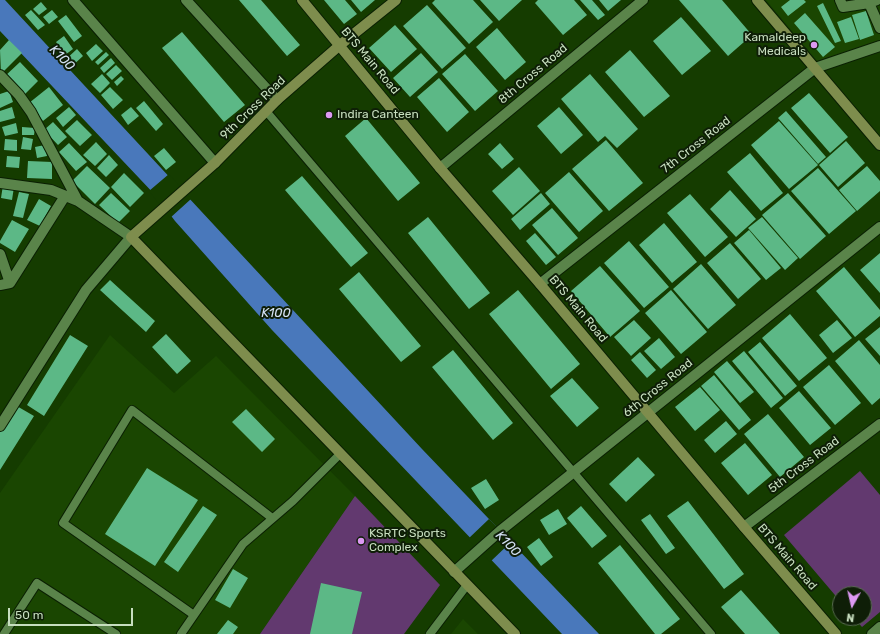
<!DOCTYPE html>
<html>
<head>
<meta charset="utf-8">
<style>
	body { margin:0 }
	#map { position:relative; width:880px; height:634px; overflow:hidden; background:#153c00; font-family:Rubik,sans-serif }
	canvas { display:block }
	.north { position:absolute; left:832px; top:586px; width:40px; height:40px; box-sizing:border-box; background:#0e1e07; border:1px solid #586b51; border-radius:50%; rotate:188deg; font-size:11px; font-weight:700; line-height:16px; text-align:center; color:#c7debf }
	.north::after { content:''; display:block; margin:auto; width:14px; height:18px; background:#dd99f3; clip-path:polygon(50% 0,100% 100%,50% 72%,0 100%) }
	.scale { position:absolute; left:8px; top:608px; width:125px; height:18px; box-sizing:border-box; border:2px solid #c7debf; border-top:0; padding-left:5px; font-size:12px; line-height:14px; white-space:nowrap; color:#c7debf; -webkit-text-stroke:3px #0e1e07; paint-order:stroke }
</style>
</head>
<body>
<div id="map">
<canvas width="880" height="634"></canvas>
<div class="north">N</div>
<div class="scale">50 m</div>
</div>
<script>
const ctx = document.querySelector('canvas').getContext('2d');
ctx.lineJoin = 'round';
function fillPath(path, color) {
  ctx.fillStyle = color;
  ctx.fill(path, 'evenodd');
}
function stroke(path, color, width, dash) {
  ctx.strokeStyle = color;
  ctx.lineWidth = width;
  ctx.lineCap = dash ? 'butt' : 'round';
  ctx.setLineDash(dash || []);
  ctx.stroke(path);
}
function write(font, color, halo, rows, align = 'center') {
  ctx.font = font + ' Rubik,sans-serif';
  ctx.lineWidth = 4;
  ctx.setLineDash([]);
  ctx.textBaseline = 'middle';
  ctx.strokeStyle = halo;
  ctx.fillStyle = color;
  for (const [text, x, y, turn = 0] of rows) {
    ctx.save();
    ctx.translate(x, y);
    ctx.rotate((+turn || 0) * Math.PI / 180);
    ctx.textAlign = isNaN(turn) ? turn : align;
    if (halo) ctx.strokeText(text, 0, 0);
    ctx.fillText(text, 0, 0);
    ctx.restore();
  }
}
const built = new Path2D(`
	M 766,0 L 880,0 L 880,41 L 818,62 Z
	M 110,335 L 174,393 L 216,356 L 355,496 L 260,634 L 0,634 L 0,493 Z
	M 463,619 L 478,634 L 451,634 Z`);
const green = new Path2D(`
	M 860,471 L 880,495 L 880,612 L 862,627 L 854,618 L 864,618 L 864,594 L 840,594 L 840,601 L 784,535 Z
	M 355,496 L 440,585 L 404,634 L 260,634 Z`);
const water = new Path2D(`
	M 0,0 L 5,0 L 422,449 L 599,634 L 562,634 L 272,330 L 175,221 L 157,197 L 0,31 Z`);
const pier = new Path2D(`
	M 169,174 L 191,199 L 170,218 L 149,191 Z
	M 489,519 L 511,542 L 490,562 L 468,539 Z`);
const building = new Path2D(`
	M 239,0 L 261,0 L 300,45 L 287,56 Z
	M 324,0 L 345,0 L 357,14 L 344,24 Z
	M 351,0 L 375,0 L 361,12 Z
	M 435,0 L 473,0 L 493,22 L 469,44 L 432,3 Z
	M 480,0 L 522,0 L 499,21 Z
	M 538,0 L 574,0 L 587,15 L 563,35 L 535,3 Z
	M 580,0 L 592,0 L 605,15 L 598,20 Z
	M 599,0 L 621,0 L 608,11 Z
	M 679,0 L 722,0 L 752,35 L 728,56 Z
	M 790,0 L 804,0 L 806,2 L 788,16 L 781,7 Z
	M 41,2 L 47,9 L 39,15 L 33,9 Z
	M 823,3 L 841,41 L 835,43 L 817,6 Z
	M 427,5 L 466,48 L 442,69 L 403,26 Z
	M 31,10 L 45,25 L 38,30 L 25,15 Z
	M 52,10 L 58,17 L 49,24 L 43,17 Z
	M 866,11 L 874,35 L 860,40 L 852,15 Z
	M 805,13 L 835,47 L 823,57 L 794,23 Z
	M 66,15 L 82,36 L 74,42 L 58,21 Z
	M 681,17 L 711,51 L 682,75 L 653,41 Z
	M 851,17 L 859,39 L 845,43 L 837,22 Z
	M 395,25 L 417,49 L 391,72 L 369,48 Z
	M 497,28 L 526,62 L 505,80 L 476,47 Z
	M 182,32 L 245,105 L 224,122 L 162,48 Z
	M 64,36 L 73,49 L 65,55 L 56,42 Z
	M 9,40 L 22,53 L 1,74 L 0,50 Z
	M 96,44 L 103,51 L 92,61 L 86,53 Z
	M 77,49 L 83,56 L 70,68 L 64,61 Z
	M 630,50 L 670,96 L 644,117 L 605,72 Z
	M 106,52 L 109,55 L 98,65 L 95,62 Z
	M 421,53 L 438,72 L 410,97 L 393,78 Z
	M 465,54 L 498,91 L 475,111 L 442,74 Z
	M 111,58 L 115,63 L 104,73 L 100,68 Z
	M 20,62 L 38,81 L 23,96 L 4,77 Z
	M 116,65 L 122,71 L 112,80 L 106,74 Z
	M 102,74 L 110,83 L 100,93 L 91,84 Z
	M 590,74 L 638,129 L 617,148 L 605,136 L 598,142 L 561,99 Z
	M 121,76 L 124,79 L 117,86 L 114,82 Z
	M 439,78 L 469,112 L 447,132 L 417,97 Z
	M 49,87 L 63,105 L 43,121 L 29,103 Z
	M 110,87 L 123,100 L 113,109 L 101,95 Z
	M 9,91 L 13,102 L 0,108 L 0,94 Z
	M 809,93 L 848,137 L 830,153 L 791,108 Z
	M 144,101 L 163,124 L 156,131 L 136,108 Z
	M 12,107 L 15,118 L 0,122 L 0,111 Z
	M 69,107 L 76,115 L 63,127 L 56,118 Z
	M 131,107 L 139,116 L 128,125 L 121,115 Z
	M 559,107 L 583,135 L 561,154 L 537,126 Z
	M 786,111 L 826,157 L 818,164 L 778,118 Z
	M 366,118 L 420,183 L 398,201 L 345,136 Z
	M 77,120 L 92,135 L 80,146 L 65,131 Z
	M 779,121 L 818,165 L 789,189 L 751,145 Z
	M 53,122 L 67,137 L 58,145 L 44,130 Z
	M 16,123 L 18,133 L 5,136 L 2,127 Z
	M 22,127 L 35,128 L 34,135 L 22,135 Z
	M 23,137 L 33,139 L 31,150 L 21,149 Z
	M 5,139 L 17,140 L 17,151 L 4,150 Z
	M 606,140 L 643,183 L 609,211 L 572,169 Z
	M 846,141 L 865,163 L 838,187 L 819,165 Z
	M 96,142 L 107,154 L 95,166 L 83,155 Z
	M 69,143 L 87,162 L 76,171 L 59,152 Z
	M 500,143 L 514,159 L 502,169 L 488,154 Z
	M 45,145 L 47,156 L 37,158 L 35,147 Z
	M 164,148 L 176,162 L 166,170 L 154,156 Z
	M 750,153 L 783,193 L 761,211 L 727,172 Z
	M 109,155 L 118,165 L 106,177 L 97,168 Z
	M 7,156 L 20,157 L 19,168 L 6,167 Z
	M 28,161 L 52,162 L 52,179 L 27,178 Z
	M 87,166 L 110,188 L 95,204 L 72,181 Z
	M 867,166 L 880,181 L 880,191 L 857,211 L 839,190 Z
	M 519,167 L 540,191 L 513,215 L 492,191 Z
	M 818,168 L 856,211 L 829,234 L 791,191 Z
	M 569,172 L 603,211 L 579,232 L 545,193 Z
	M 124,173 L 144,193 L 130,207 L 111,187 Z
	M 302,176 L 368,253 L 351,267 L 285,190 Z
	M 3,185 L 14,187 L 12,200 L 1,198 Z
	M 730,190 L 756,219 L 736,237 L 710,209 Z
	M 19,192 L 29,194 L 23,218 L 13,216 Z
	M 111,193 L 130,211 L 118,223 L 99,205 Z
	M 541,193 L 550,204 L 520,230 L 511,219 Z
	M 788,193 L 826,236 L 800,259 L 762,215 Z
	M 690,194 L 728,237 L 705,257 L 667,213 Z
	M 39,199 L 51,206 L 40,226 L 27,220 Z
	M 552,208 L 578,238 L 558,255 L 532,225 Z
	M 428,217 L 490,293 L 469,309 L 408,233 Z
	M 762,217 L 798,258 L 785,270 L 748,228 Z
	M 12,220 L 29,229 L 15,252 L 0,243 L 0,241 Z
	M 664,223 L 697,262 L 672,283 L 639,245 Z
	M 749,230 L 781,268 L 766,280 L 734,243 Z
	M 535,233 L 556,257 L 546,265 L 526,241 Z
	M 629,241 L 669,287 L 644,308 L 604,263 Z
	M 730,243 L 761,279 L 738,299 L 707,263 Z
	M 880,253 L 880,293 L 860,270 Z
	M 701,264 L 736,305 L 708,329 L 673,289 Z
	M 600,266 L 640,311 L 610,337 L 571,291 Z
	M 844,267 L 880,310 L 880,316 L 855,337 L 816,291 Z
	M 359,272 L 421,346 L 401,362 L 339,289 Z
	M 110,280 L 155,321 L 146,332 L 100,290 Z
	M 518,290 L 580,364 L 551,389 L 489,314 Z
	M 671,290 L 707,332 L 681,354 L 645,313 Z
	M 790,314 L 827,358 L 799,381 L 762,338 Z
	M 634,320 L 651,338 L 631,356 L 614,337 Z
	M 837,320 L 852,338 L 833,353 L 819,335 Z
	M 880,327 L 880,356 L 865,339 Z
	M 166,334 L 191,361 L 177,374 L 152,347 Z
	M 70,335 L 88,346 L 44,416 L 27,405 Z
	M 659,338 L 675,357 L 661,369 L 644,351 Z
	M 859,340 L 880,365 L 880,398 L 872,405 L 835,361 Z
	M 760,342 L 797,386 L 785,396 L 748,352 Z
	M 453,350 L 513,423 L 493,440 L 432,367 Z
	M 744,351 L 783,398 L 771,408 L 732,361 Z
	M 640,352 L 656,370 L 647,378 L 631,360 Z
	M 727,361 L 754,392 L 740,403 L 714,372 Z
	M 829,365 L 861,403 L 835,425 L 803,387 Z
	M 714,375 L 751,420 L 739,430 L 701,386 Z
	M 572,378 L 599,408 L 577,427 L 550,396 Z
	M 700,387 L 720,410 L 695,431 L 675,407 Z
	M 799,391 L 831,428 L 810,445 L 779,408 Z
	M 15,405 L 34,416 L 0,470 L 0,428 Z
	M 246,409 L 275,439 L 262,452 L 232,422 Z
	M 768,414 L 804,457 L 780,477 L 744,434 Z
	M 726,421 L 737,434 L 715,453 L 704,440 Z
	M 745,443 L 772,475 L 748,495 L 721,463 Z
	M 638,457 L 655,475 L 626,502 L 609,484 Z
	M 147,468 L 198,500 L 155,566 L 105,534 Z
	M 486,479 L 499,500 L 485,509 L 471,488 Z
	M 688,501 L 744,574 L 724,589 L 667,516 Z
	M 203,506 L 217,515 L 178,572 L 164,562 Z
	M 581,506 L 607,536 L 592,548 L 567,518 Z
	M 558,509 L 567,524 L 549,535 L 540,520 Z
	M 650,514 L 675,548 L 666,554 L 641,520 Z
	M 539,538 L 553,557 L 541,566 L 527,547 Z
	M 620,545 L 680,619 L 661,634 L 655,634 L 598,563 Z
	M 233,569 L 248,578 L 230,608 L 215,600 Z
	M 321,583 L 362,592 L 352,634 L 310,634 Z
	M 741,590 L 780,634 L 745,634 L 721,607 Z
	M 228,620 L 238,627 L 233,634 L 217,634 Z`);
const lane = new Path2D(`
	M 266,111 L 711,634
	M 194,615 L 63,523 L 132,410 L 272,518
	M 4,634 L 37,583 L 116,634
	M 181,634 L 243,544 L 293,501 L 340,454
	M 430,634 L 467,585`);
const street = new Path2D(`
	M 73,0 L 215,163
	M 186,0 L 277,100
	M 840,0 L 843,7 L 869,3
	M 877,0 L 869,3 L 880,28
	M 0,75 L 19,95 L 31,112 L 78,201
	M 440,168 L 643,0
	M 0,183 L 51,190 L 78,201 L 131,237 L 86,290 L 0,426
	M 0,254 L 10,283
	M 540,284 L 815,68 L 880,46
	M 0,285 L 10,283 L 65,196
	M 744,527 L 880,424
	M 454,572 L 500,531 L 880,227
	M 872,634 L 880,627`);
const secondary = new Path2D(`
	M 302,0 L 440,168 L 540,284 L 744,527 L 836,634
	M 396,0 L 340,45 L 277,100 L 215,163 L 131,237 L 515,634
	M 757,0 L 880,145`);
const markers = [
	[814,45,4,"#dd99f3"],
	[329,115,4,"#dd99f3"],
	[361,541,4,"#dd99f3"]
];
const poiNames = [
	["Kamaldeep",806,38,"right"],
	["Medicals",806,52,"right"],
	["Indira Canteen",337,115],
	["KSRTC Sports",369,534],
	["Complex",369,548]
];
const streetNames = [
	["BTS Main Road",370,61,50],
	["8th Cross Road",533,74,-40],
	["9th Cross Road",253,108,-44],
	["7th Cross Road",696,145,-38],
	["BTS Main Road",578,309,50],
	["6th Cross Road",658,388,-39],
	["5th Cross Road",804,465,-37],
	["BTS Main Road",787,557,49]
];
const waterNames = [
	["K100",62,58,46],
	["K100",276,313],
	["K100",508,544,46]
];
fillPath(built, '#1a4601');
fillPath(green, '#62396f');
fillPath(water, '#4978bb');
fillPath(pier, '#153c00');
fillPath(building, '#5cb886');
stroke(lane, '#0a1f03', 10);
stroke(street, '#0a1f03', 12);
stroke(secondary, '#0a1f03', 12);
stroke(lane, '#5a844a', 8);
stroke(street, '#5a844a', 10);
stroke(secondary, '#7e8d4d', 10);
for (const [x, y, r, color] of markers) {
  const dot = new Path2D();
  dot.arc(x, y, r, 0, 2 * Math.PI);
  ctx.fillStyle = color;
  ctx.fill(dot);
  stroke(dot, '#0e1e07', 1.5);
}
write('12px', '#c7debf', '#0e1e07', poiNames, 'left');
write('12px', '#c7debf', '#0e1e07', streetNames);
write('italic 13px', '#d4e1f4', '#0e1e07', waterNames);
</script>
</body>
</html>
